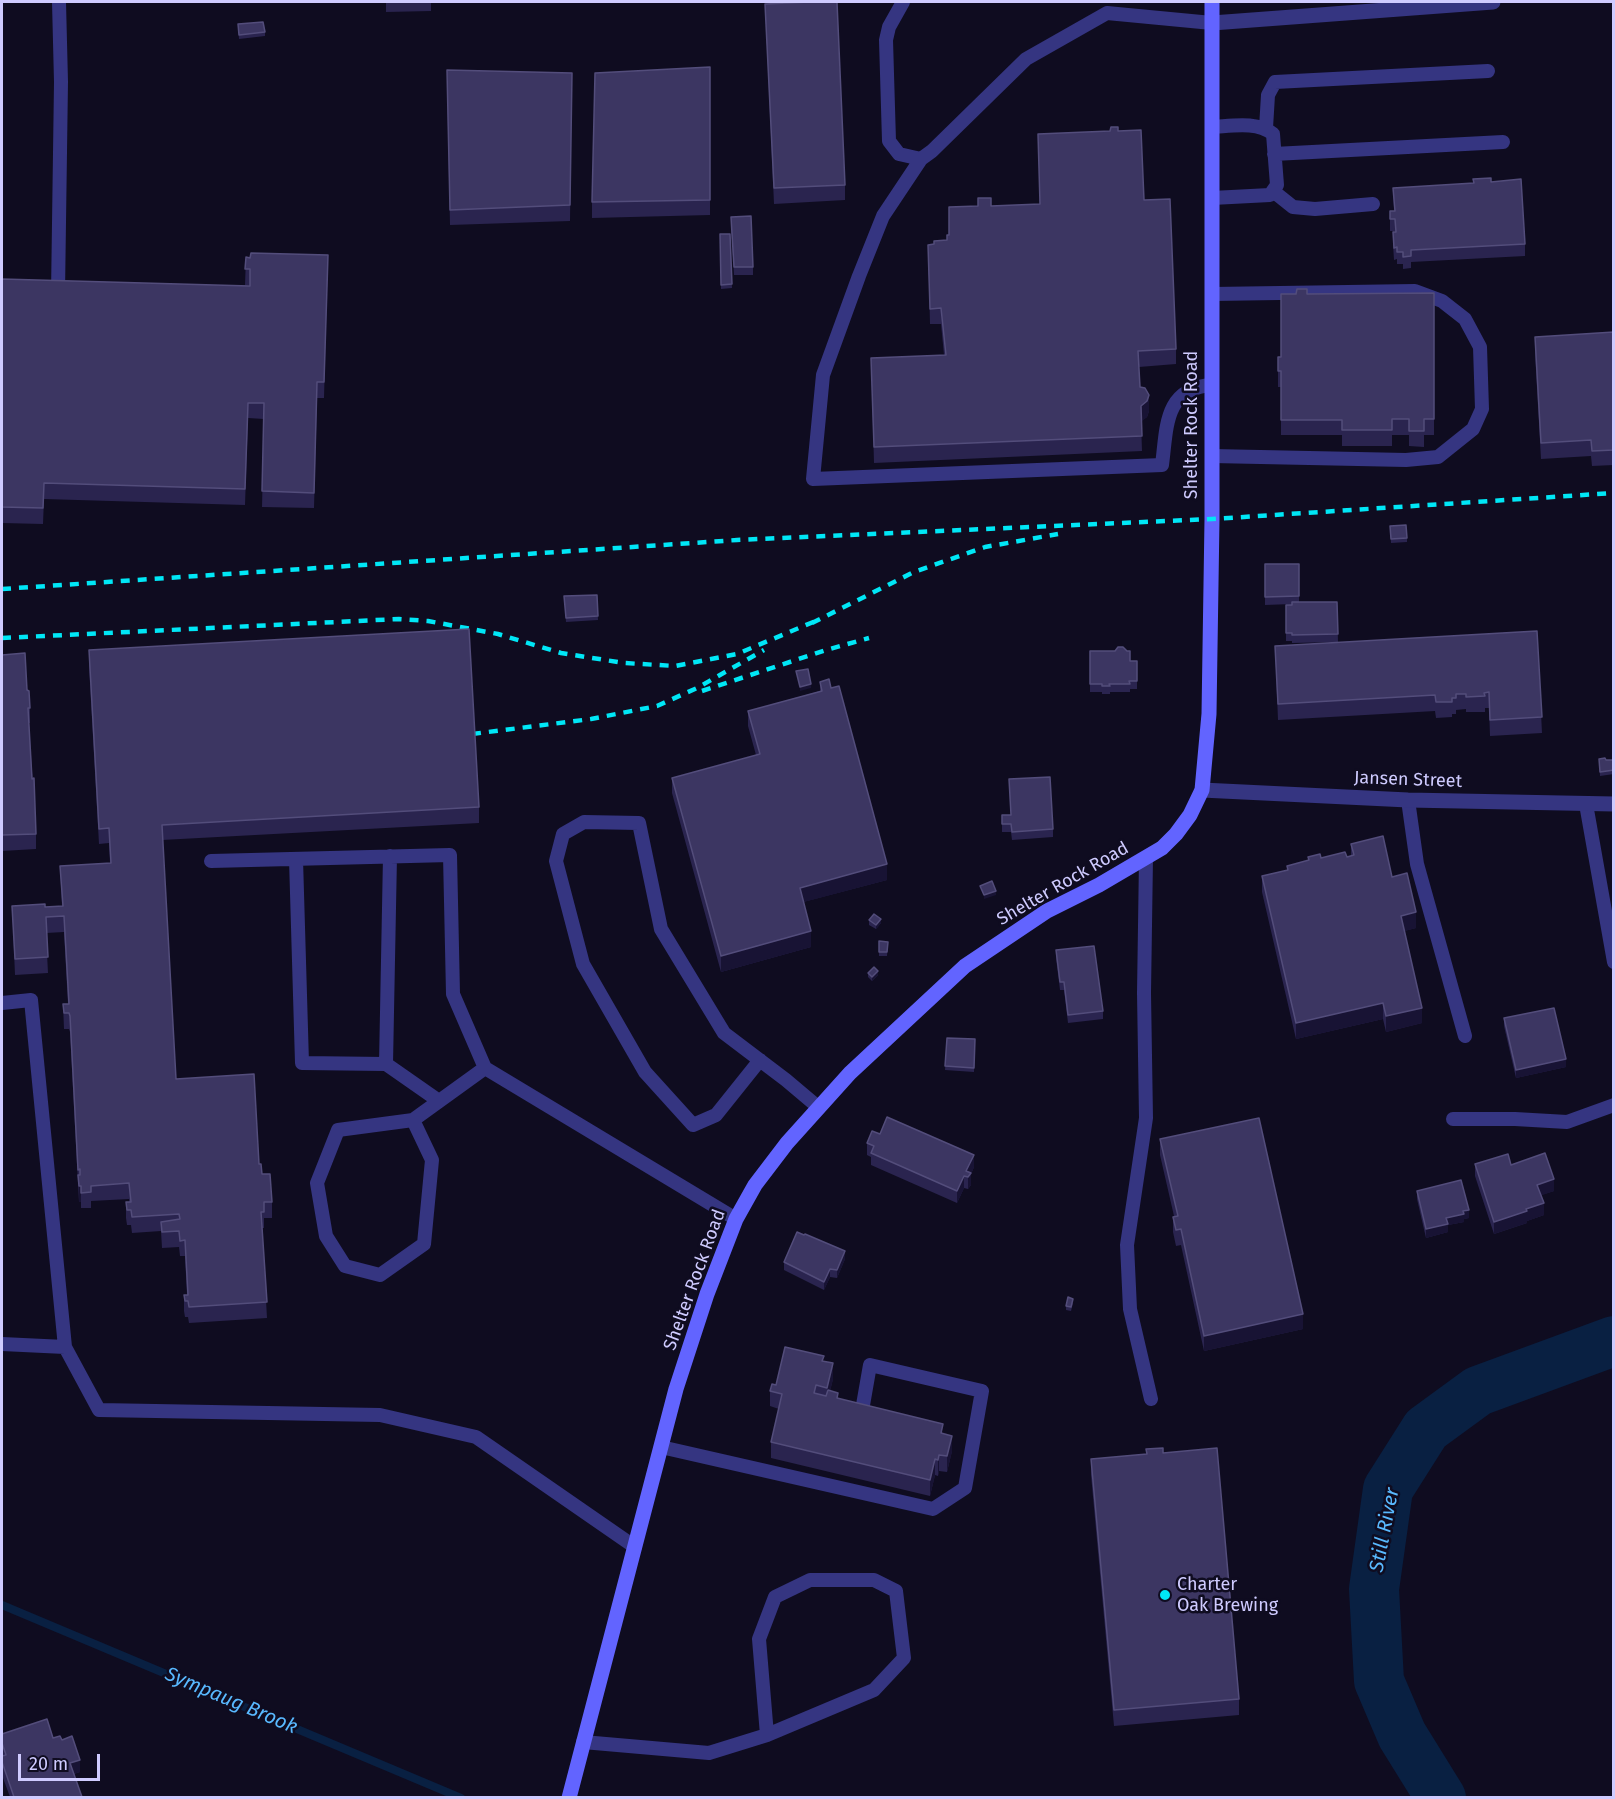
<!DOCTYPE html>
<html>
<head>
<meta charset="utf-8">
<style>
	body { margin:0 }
	#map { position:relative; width:1615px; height:1799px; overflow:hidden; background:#0f0c20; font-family:"Fira Sans",sans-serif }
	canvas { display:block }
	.frame { position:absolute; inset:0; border:3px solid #cfcbff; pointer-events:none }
	.scale { position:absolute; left:18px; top:1754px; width:82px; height:27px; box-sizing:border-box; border:3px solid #cfcbff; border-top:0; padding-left:8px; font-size:18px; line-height:21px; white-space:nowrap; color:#cfcbff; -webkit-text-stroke:4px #0f0c20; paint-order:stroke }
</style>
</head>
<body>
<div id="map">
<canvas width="1615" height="1799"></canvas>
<div class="frame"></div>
<div class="scale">20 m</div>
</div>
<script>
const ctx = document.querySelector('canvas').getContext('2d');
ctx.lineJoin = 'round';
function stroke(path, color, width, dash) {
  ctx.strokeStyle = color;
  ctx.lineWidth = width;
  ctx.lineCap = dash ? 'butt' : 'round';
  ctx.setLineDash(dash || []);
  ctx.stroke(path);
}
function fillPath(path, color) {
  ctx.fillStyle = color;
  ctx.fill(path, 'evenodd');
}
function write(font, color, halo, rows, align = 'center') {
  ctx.font = font + ' "Fira Sans",sans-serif';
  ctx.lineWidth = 5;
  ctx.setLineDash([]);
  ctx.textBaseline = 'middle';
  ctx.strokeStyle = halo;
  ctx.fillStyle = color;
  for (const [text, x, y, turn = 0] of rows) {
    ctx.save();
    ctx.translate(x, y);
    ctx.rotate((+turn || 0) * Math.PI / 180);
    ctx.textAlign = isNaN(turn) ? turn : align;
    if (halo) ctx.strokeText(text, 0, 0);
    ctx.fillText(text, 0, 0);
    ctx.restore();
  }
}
const stream = new Path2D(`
	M 2,1605 L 461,1798`);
const river = new Path2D(`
	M 1441,1798 L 1402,1735 L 1379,1681 L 1374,1589 L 1388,1489 L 1426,1429 L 1478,1391 L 1614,1341`);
const lane = new Path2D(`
	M 903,2 L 889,27 L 886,40 L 889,141 L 899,154 L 921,159 L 932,151 L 1026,59 L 1107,13 L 1212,23
	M 1212,127 C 1232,126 1257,121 1273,134 L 1277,185 L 1270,195 L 1212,198
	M 1266,128 L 1268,95 L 1275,82 L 1488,71
	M 1274,154 L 1503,142
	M 921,159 L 883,216 L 859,276 L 823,375 L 813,479 L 1162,465 C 1167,427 1164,388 1212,385
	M 1273,191 L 1293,207 L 1315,209 L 1373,204
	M 58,293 L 61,82 L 59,2
	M 1212,294 L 1415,291 L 1442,301 L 1465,319 L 1480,347 L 1482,409 L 1473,429 L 1438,457 L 1406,460 L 1212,456
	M 1408,800 L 1417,864 L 1465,1036
	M 1586,804 L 1614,962
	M 390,856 L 386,1064 L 439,1101
	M 1146,858 L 1144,993 L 1146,1118 L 1127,1245 L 1130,1309 L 1151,1399
	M 296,859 L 302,1063 L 386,1064
	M 211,861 L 450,855 L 453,994 L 485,1068 L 736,1219
	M 2,1003 L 31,1000 L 65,1347 L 99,1410 L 380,1415 L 476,1437 L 635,1547
	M 760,1060 L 716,1115 L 693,1125 L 645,1072 L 583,964 L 556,861 L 563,834 L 584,822 L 639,823 L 661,929 L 724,1033 L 786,1080 L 818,1107
	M 1453,1119 L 1515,1119 L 1567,1122 L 1614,1105
	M 413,1120 L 338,1130 L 317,1183 L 326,1236 L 345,1266 L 380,1275 L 424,1244 L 432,1160 L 413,1120 L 485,1068
	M 2,1344 L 65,1347
	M 661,1447 L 933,1509 L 965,1488 L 982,1391 L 870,1365 L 863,1405
	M 583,1742 L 709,1753 L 767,1735 L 874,1690 L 904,1658 L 896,1591 L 874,1580 L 810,1580 L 775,1597 L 759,1639 L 767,1735`);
const street = new Path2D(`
	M 1212,23 L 1493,2
	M 1202,790 L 1408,800 L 1614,804`);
const secondary = new Path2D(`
	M 569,1798 L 676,1389 L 707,1294 L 736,1219 L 755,1185 L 787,1143 L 850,1073 L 965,966 L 1047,911 L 1099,885 L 1162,848 L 1176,834 L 1190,815 L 1202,790 L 1209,714 L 1212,519 L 1212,2`);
const rail = new Path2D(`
	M 2,589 L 737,540 L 1212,519 L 1614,493
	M 812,623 L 914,572 L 985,547 L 1058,534
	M 2,638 L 399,619 L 428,621 L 498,634 L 561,653 L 624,663 L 675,666 L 737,654 L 818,620
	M 702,691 L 826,650 L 869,638
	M 472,734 L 591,719 L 657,706 L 697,688 L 764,650`);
const wall = new Path2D(`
	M 386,2 L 431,2 L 431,11 L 386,12 Z
	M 765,4 L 845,185 L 845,200 L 774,204 Z
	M 238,24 L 265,32 L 265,36 L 239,39 Z
	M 710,67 L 710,215 L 592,218 L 592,202 Z
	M 572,73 L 570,221 L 450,225 L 447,86 Z
	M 1118,131 L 1144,200 L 1176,349 L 1176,364 L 1139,367 L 1140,387 L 1149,411 L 1147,417 L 1141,421 L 1142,451 L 874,463 L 871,358 L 944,355 L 941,324 L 930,324 L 928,245 L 934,244 L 947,240 L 949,235 L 991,206 L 1040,204 L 1038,134 Z
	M 1491,182 L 1525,244 L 1525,256 L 1411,262 L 1411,268 L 1403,269 L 1403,264 L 1397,264 L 1397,259 L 1394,260 L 1393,244 L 1393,232 L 1395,232 L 1395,231 L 1390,231 L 1390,211 L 1394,211 L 1393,188 Z
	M 731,225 L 753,267 L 753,275 L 734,275 Z
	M 720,234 L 730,234 L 732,288 L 721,289 Z
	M 328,255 L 324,398 L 317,398 L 314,508 L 262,507 L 264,419 L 248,418 L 245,505 L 44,499 L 43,524 L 2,523 L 2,279 L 250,286 L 250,285 L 245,285 L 246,257 Z
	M 1434,293 L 1434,435 L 1424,435 L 1424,447 L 1409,446 L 1409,435 L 1392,435 L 1392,446 L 1342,446 L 1342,435 L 1281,435 L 1281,387 L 1278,387 L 1278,357 L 1281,357 L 1307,294 Z
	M 1614,332 L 1614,465 L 1592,466 L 1591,456 L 1541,459 L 1535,353 L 1535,337 Z
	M 1390,526 L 1407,538 L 1407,542 L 1391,543 Z
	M 1265,564 L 1299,564 L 1299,602 L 1337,602 L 1338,642 L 1292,643 L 1292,641 L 1286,641 L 1286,605 L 1292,604 L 1265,605 Z
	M 597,595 L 598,620 L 566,622 L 564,596 Z
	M 1537,631 L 1542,733 L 1490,736 L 1489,708 L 1485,708 L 1485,712 L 1466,712 L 1466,709 L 1456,710 L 1456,714 L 1452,714 L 1452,717 L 1436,718 L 1435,711 L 1278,720 L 1275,646 Z
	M 89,650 L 479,807 L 479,823 L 162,840 L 176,1079 L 259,1164 L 272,1202 L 272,1218 L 264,1218 L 264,1228 L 262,1228 L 267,1318 L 189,1323 L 188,1317 L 185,1317 L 184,1311 L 184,1295 L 187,1295 L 185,1256 L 180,1256 L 179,1247 L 162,1248 L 161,1231 L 132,1233 L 131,1225 L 127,1225 L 126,1218 L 126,1202 L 129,1202 L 129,1199 L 91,1201 L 91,1208 L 81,1208 L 81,1202 L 79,1202 L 70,1032 L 69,1029 L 64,1029 L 63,1004 L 68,1004 L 64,932 L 46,933 L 48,973 L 15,975 L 12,906 L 45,907 L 62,906 L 60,866 L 110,863 L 109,843 L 99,844 L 89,666 Z
	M 1090,651 L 1130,661 L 1137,661 L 1137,689 L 1130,689 L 1130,692 L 1110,692 L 1110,694 L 1102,694 L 1102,692 L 1090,692 Z
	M 2,655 L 27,690 L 30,708 L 30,723 L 29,723 L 36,834 L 36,849 L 2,851 Z
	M 820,682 L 887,880 L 803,902 L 811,947 L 721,972 L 672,793 L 672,778 L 756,755 L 748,726 L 748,711 L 820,691 Z
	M 1599,759 L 1606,760 L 1614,760 L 1614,774 L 1600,776 Z
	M 1002,815 L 1053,829 L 1053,837 L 1012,840 L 1011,832 L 1002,832 Z
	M 1351,844 L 1392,877 L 1416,928 L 1404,931 L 1422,1023 L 1386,1032 L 1383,1019 L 1296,1039 L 1262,892 L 1262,876 L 1287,871 L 1287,866 L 1308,861 L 1308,857 L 1321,858 L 1347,857 L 1351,856 Z
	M 869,920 L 881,923 L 876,929 L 869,925 Z
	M 879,941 L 888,942 L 887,956 L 879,956 Z
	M 1056,950 L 1103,1011 L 1103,1019 L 1068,1023 L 1064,990 L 1060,990 L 1056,958 Z
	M 868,973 L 878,975 L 872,981 L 868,977 Z
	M 1504,1018 L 1566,1067 L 1516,1078 L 1504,1026 Z
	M 947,1038 L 975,1039 L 974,1072 L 945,1070 Z
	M 880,1134 L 974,1167 L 971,1174 L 971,1185 L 968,1189 L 964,1188 L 957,1203 L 871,1165 L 871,1157 L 867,1155 L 867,1143 Z
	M 1160,1139 L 1303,1329 L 1204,1351 L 1181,1245 L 1176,1246 L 1173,1232 L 1173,1217 L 1174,1216 L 1160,1155 Z
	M 1475,1164 L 1511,1165 L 1554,1191 L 1541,1195 L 1544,1215 L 1527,1221 L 1527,1223 L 1494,1234 L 1475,1176 Z
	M 1417,1191 L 1469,1218 L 1464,1219 L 1464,1222 L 1448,1225 L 1448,1232 L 1426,1238 L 1417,1199 Z
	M 845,1259 L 837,1278 L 830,1277 L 824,1290 L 784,1270 L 784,1262 Z
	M 1073,1303 L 1071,1311 L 1066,1310 L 1066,1306 Z
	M 824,1361 L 833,1379 L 830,1391 L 838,1399 L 943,1433 L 952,1451 L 947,1472 L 939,1471 L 938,1476 L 935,1475 L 930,1496 L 771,1458 L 771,1442 L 779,1409 L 770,1406 L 770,1391 L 776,1385 Z
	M 1146,1449 L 1163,1453 L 1239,1699 L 1239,1715 L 1114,1726 L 1091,1475 L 1091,1459 L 1146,1454 Z
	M 2,1734 L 53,1738 L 62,1740 L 80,1772 L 74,1774 L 82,1797 L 10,1797 L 3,1778 L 3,1784 L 2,1784 Z`);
const shadedWall = new Path2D(`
	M 1149,395 L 1149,411 L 1147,417 L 1141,422 L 1141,406 Z
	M 811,684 L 811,688 L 800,691 L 800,687 Z
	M 887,864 L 887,880 L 800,903 L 800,888 Z
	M 996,891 L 996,895 L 984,899 L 984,895 Z
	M 1416,912 L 1416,928 L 1401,932 L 1401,916 Z
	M 881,919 L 881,923 L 876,929 L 876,925 Z
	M 811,931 L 811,947 L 721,972 L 721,956 Z
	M 878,971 L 878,975 L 872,981 L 872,977 Z
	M 1383,1003 L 1383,1019 L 1296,1039 L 1296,1023 Z
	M 1422,1008 L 1422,1023 L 1386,1032 L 1386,1016 Z
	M 1566,1059 L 1566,1067 L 1516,1078 L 1516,1070 Z
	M 974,1155 L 974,1167 L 971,1174 L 971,1185 L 968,1189 L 968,1177 L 966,1171 Z
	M 964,1176 L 964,1188 L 957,1203 L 957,1191 Z
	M 1554,1179 L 1554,1191 L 1537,1197 L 1537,1185 Z
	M 79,1186 L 81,1186 L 81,1202 L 79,1202 Z
	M 1544,1203 L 1544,1215 L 1527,1221 L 1527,1223 L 1494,1234 L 1494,1222 L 1526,1209 Z
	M 1469,1210 L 1469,1218 L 1464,1219 L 1464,1222 L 1448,1225 L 1448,1232 L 1426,1238 L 1426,1229 L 1446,1218 Z
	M 845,1251 L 845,1259 L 837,1278 L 837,1270 Z
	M 830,1269 L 830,1277 L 824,1290 L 824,1282 Z
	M 1303,1314 L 1303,1329 L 1204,1351 L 1204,1336 Z
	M 833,1363 L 833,1379 L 827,1403 L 827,1388 Z
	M 952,1436 L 952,1451 L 947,1472 L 947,1456 Z
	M 939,1455 L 939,1471 L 938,1476 L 938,1460 Z
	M 935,1459 L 935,1475 L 930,1496 L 930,1480 Z
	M 80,1760 L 80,1772 L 70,1775 L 70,1763 Z
	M 2,1776 L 3,1776 L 3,1784 L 2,1784 Z`);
const building = new Path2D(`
	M 810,2 L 837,2 L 845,185 L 774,188 L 765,4 Z
	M 263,22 L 265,32 L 239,35 L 238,24 Z
	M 710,67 L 710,200 L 592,202 L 595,73 Z
	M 447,70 L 572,73 L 570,205 L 450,210 Z
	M 1111,127 L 1118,127 L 1118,131 L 1141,130 L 1144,200 L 1170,199 L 1176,349 L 1138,351 L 1140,387 L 1145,388 L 1149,395 L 1147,401 L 1141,406 L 1142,436 L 874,447 L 871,358 L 946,355 L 941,308 L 930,309 L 928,245 L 934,244 L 934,241 L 947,240 L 947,235 L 949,235 L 949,207 L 978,206 L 978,198 L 991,198 L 991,206 L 1040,204 L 1038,134 L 1110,131 Z
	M 1491,178 L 1491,182 L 1521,179 L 1525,244 L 1411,250 L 1411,256 L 1403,257 L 1403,252 L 1397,252 L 1397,247 L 1394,248 L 1393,232 L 1396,232 L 1395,219 L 1390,219 L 1390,211 L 1395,211 L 1393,188 L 1474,183 L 1473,179 Z
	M 751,216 L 753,267 L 734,267 L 731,217 Z
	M 720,234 L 730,234 L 732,284 L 721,285 Z
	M 251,253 L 328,255 L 324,382 L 317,382 L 314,493 L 262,491 L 264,403 L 248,403 L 245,489 L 44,483 L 43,508 L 2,507 L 2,279 L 250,286 L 250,269 L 245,269 L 246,257 L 250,258 Z
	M 1297,289 L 1307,289 L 1307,294 L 1434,293 L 1434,419 L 1424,419 L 1424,431 L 1409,431 L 1409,419 L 1392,419 L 1392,430 L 1342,430 L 1342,420 L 1281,420 L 1281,371 L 1278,371 L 1278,357 L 1281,357 L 1281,294 L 1296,294 Z
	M 1614,332 L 1614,450 L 1592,451 L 1591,440 L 1541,443 L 1535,337 Z
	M 1406,525 L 1407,538 L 1391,539 L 1390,526 Z
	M 1265,564 L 1299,564 L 1299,596 L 1265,597 Z
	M 597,595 L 598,616 L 566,618 L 564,596 Z
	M 1292,602 L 1337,602 L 1338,634 L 1292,635 L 1292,633 L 1286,633 L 1286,605 L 1292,605 Z
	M 469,629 L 479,807 L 162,825 L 176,1079 L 254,1074 L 259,1164 L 261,1164 L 262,1174 L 270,1174 L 272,1202 L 264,1202 L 264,1212 L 261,1212 L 267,1302 L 189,1307 L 188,1301 L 185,1301 L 184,1295 L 188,1295 L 185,1240 L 180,1241 L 179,1231 L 162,1232 L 161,1222 L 180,1219 L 179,1214 L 132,1217 L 131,1210 L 127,1210 L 126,1202 L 131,1202 L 129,1183 L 91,1186 L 91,1192 L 81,1193 L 81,1186 L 79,1186 L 78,1175 L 80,1175 L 80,1169 L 78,1170 L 70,1016 L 69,1013 L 64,1013 L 63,1004 L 69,1004 L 64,916 L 46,917 L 48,957 L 15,959 L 12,906 L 45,904 L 45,907 L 63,906 L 60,866 L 111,863 L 109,828 L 99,829 L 89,650 Z
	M 1537,631 L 1542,717 L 1490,720 L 1489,692 L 1484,693 L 1485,696 L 1466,697 L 1466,694 L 1456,694 L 1456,698 L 1452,698 L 1452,702 L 1436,702 L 1435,695 L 1278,704 L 1275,646 Z
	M 1118,647 L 1123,647 L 1127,651 L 1130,651 L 1130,661 L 1137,661 L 1137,681 L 1129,681 L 1130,684 L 1109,684 L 1110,686 L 1102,686 L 1102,684 L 1090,684 L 1090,651 L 1115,651 Z
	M 25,653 L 27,690 L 29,691 L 30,708 L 28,708 L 32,779 L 34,778 L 36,834 L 2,835 L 2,655 Z
	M 808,669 L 811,684 L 800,687 L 796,671 Z
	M 829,679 L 831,688 L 839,686 L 887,864 L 800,888 L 811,931 L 721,956 L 672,778 L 760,754 L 748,711 L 822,691 L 820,682 Z
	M 1605,758 L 1606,760 L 1614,760 L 1614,770 L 1600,772 L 1599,759 Z
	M 1050,777 L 1053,829 L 1012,832 L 1011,824 L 1002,824 L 1002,815 L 1011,815 L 1009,779 Z
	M 1383,836 L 1392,877 L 1407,873 L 1416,912 L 1401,916 L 1422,1008 L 1386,1016 L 1383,1003 L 1296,1023 L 1262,876 L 1288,870 L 1287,866 L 1309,860 L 1308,857 L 1320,854 L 1321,858 L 1345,852 L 1347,857 L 1354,855 L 1351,844 Z
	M 992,881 L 996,891 L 984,895 L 980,886 Z
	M 874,914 L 881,919 L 876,925 L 869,920 Z
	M 879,941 L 888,942 L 887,952 L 879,952 Z
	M 1094,946 L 1103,1011 L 1068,1015 L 1064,982 L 1060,982 L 1056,950 Z
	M 874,967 L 878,971 L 872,977 L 868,973 Z
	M 1554,1008 L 1566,1059 L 1516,1070 L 1504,1018 Z
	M 947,1038 L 975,1039 L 974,1068 L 945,1066 Z
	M 887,1117 L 974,1155 L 966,1171 L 971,1173 L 968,1177 L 964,1176 L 957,1191 L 871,1153 L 874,1146 L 867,1143 L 872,1131 L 880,1134 Z
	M 1259,1118 L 1303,1314 L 1204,1336 L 1181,1229 L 1176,1230 L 1173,1217 L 1178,1216 L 1160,1139 Z
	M 1545,1153 L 1554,1179 L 1537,1185 L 1544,1203 L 1526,1209 L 1527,1211 L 1494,1222 L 1475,1164 L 1508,1154 L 1511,1165 Z
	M 1461,1180 L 1469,1210 L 1463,1211 L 1464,1214 L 1446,1218 L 1448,1224 L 1426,1229 L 1417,1191 Z
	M 797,1232 L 804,1235 L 805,1234 L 845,1251 L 837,1270 L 830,1269 L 824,1282 L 784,1262 Z
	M 1068,1297 L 1073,1299 L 1071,1307 L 1066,1306 Z
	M 785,1347 L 824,1356 L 822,1361 L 833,1363 L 827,1388 L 816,1385 L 814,1393 L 826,1396 L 828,1390 L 838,1393 L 837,1398 L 943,1424 L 941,1433 L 952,1436 L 947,1456 L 939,1455 L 938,1460 L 935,1459 L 930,1480 L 771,1442 L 782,1394 L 770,1391 L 772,1384 L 776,1385 Z
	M 1163,1448 L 1163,1453 L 1217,1448 L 1239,1699 L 1114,1710 L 1091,1459 L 1147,1454 L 1146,1449 Z
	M 47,1719 L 53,1738 L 60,1736 L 62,1740 L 72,1736 L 80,1760 L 70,1763 L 82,1797 L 14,1797 L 2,1762 L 2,1756 L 6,1755 L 2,1743 L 2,1734 Z`);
const markers = [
	[1165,1595,6,"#00e7f6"]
];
const streetNames = [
	["Shelter Rock Road",1192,425,-90],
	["Jansen Street",1408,780,2],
	["Shelter Rock Road",1063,884,-30],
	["Shelter Rock Road",695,1280,-70]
];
const poiNames = [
	["Charter",1177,1585],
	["Oak Brewing",1177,1606]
];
const waterNames = [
	["Still River",1385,1530,-79],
	["Sympaug Brook",231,1701,23]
];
stroke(stream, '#092042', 8);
stroke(river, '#092042', 50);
stroke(lane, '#353581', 14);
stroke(street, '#353581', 15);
stroke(secondary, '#6264ff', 15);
stroke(rail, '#00e7f6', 4.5, [9, 8]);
fillPath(wall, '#2a244f');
fillPath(shadedWall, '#181334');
fillPath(building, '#3c3662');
stroke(building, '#534d7b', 1.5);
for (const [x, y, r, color] of markers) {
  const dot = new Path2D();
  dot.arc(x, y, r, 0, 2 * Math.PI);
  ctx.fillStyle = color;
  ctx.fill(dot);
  stroke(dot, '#0f0c20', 2);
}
write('18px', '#cfcbff', '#0f0c20', streetNames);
write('18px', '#cfcbff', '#0f0c20', poiNames, 'left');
write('italic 20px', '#59b9ff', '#0f0c20', waterNames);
</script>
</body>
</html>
